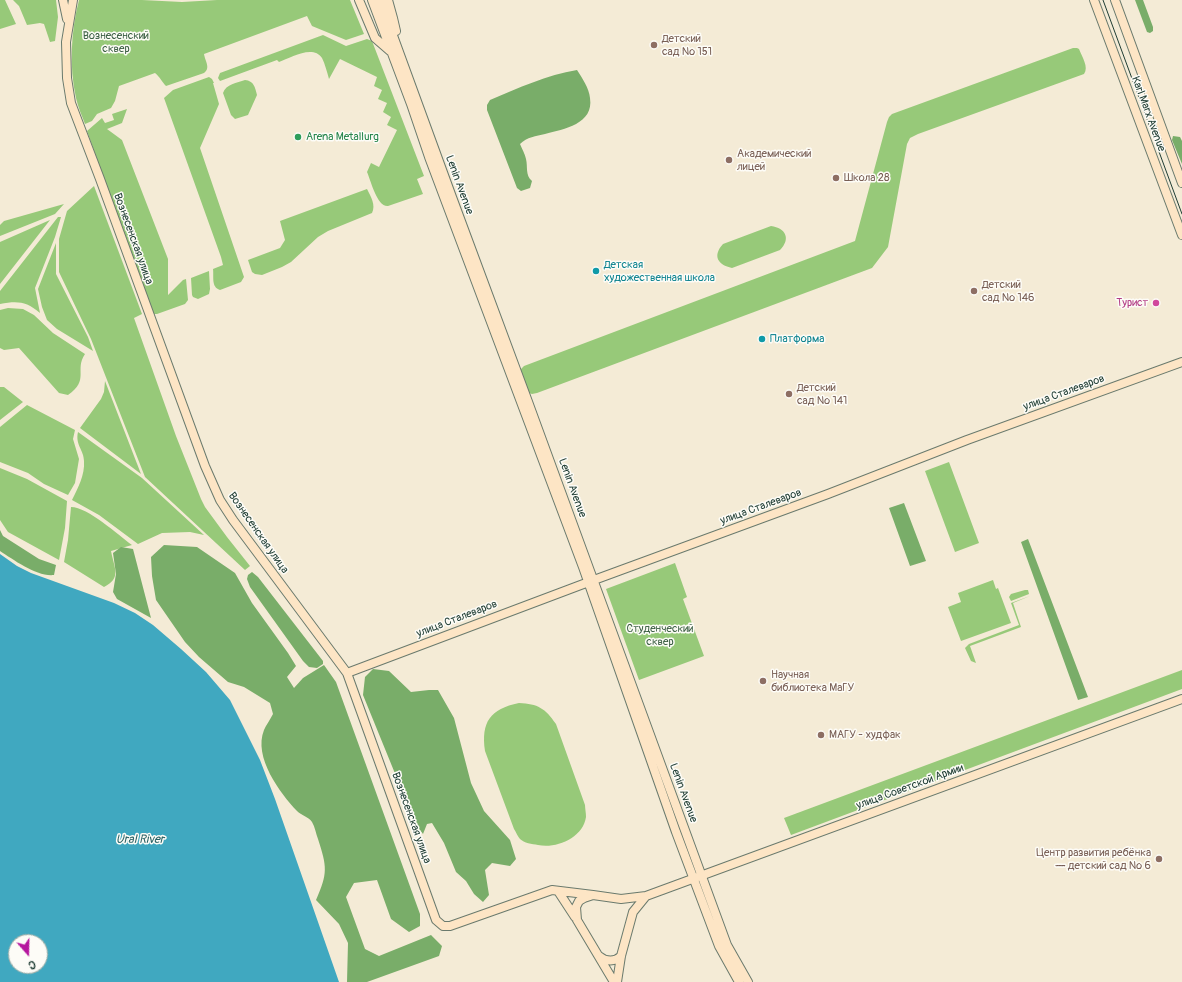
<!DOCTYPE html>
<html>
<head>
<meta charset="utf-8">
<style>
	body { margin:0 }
	#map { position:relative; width:1182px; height:982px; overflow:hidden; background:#f4ebd6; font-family:Pangolin,sans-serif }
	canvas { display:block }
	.north { position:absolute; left:8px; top:934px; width:40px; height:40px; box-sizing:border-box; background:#fdfcf7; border:1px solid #a4b0a9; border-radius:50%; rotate:160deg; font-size:11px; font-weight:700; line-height:16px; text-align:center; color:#1f3d34 }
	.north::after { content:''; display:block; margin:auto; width:14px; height:18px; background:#b5179e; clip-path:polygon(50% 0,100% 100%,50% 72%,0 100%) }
</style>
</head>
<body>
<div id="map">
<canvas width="1182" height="982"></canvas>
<div class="north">С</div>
</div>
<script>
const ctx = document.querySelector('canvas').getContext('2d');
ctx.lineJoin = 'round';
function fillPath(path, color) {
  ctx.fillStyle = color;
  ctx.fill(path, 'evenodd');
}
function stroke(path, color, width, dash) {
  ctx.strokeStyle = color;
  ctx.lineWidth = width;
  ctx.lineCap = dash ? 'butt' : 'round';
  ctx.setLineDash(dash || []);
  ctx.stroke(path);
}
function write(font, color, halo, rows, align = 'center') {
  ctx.font = font + ' Pangolin,sans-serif';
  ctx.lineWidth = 3;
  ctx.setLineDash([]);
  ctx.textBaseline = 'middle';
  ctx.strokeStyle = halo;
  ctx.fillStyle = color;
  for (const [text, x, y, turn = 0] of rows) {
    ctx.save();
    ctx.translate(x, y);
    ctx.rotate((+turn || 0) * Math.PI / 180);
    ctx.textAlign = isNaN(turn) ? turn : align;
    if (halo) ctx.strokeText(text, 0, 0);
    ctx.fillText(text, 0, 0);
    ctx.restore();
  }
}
const green = new Path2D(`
	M 0,0 L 5,0 L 16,24 L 0,29 Z
	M 13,0 L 56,0 L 58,17 L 55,41 L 50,42 L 44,24 L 40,23 L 27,25 L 19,6 Z
	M 79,0 L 142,0 L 182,2 L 217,0 L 350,0 L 364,34 L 346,40 L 312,26 L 307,16 L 204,54 C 205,61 211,68 204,73 L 166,86 C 162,82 160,77 155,73 L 119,86 L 115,101 L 111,108 L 97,114 L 92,121 L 85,124 C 82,116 78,107 76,98 C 69,66 71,31 79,0 Z
	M 323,35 L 346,46 L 367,39 L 372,41 L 424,176 L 417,179 L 423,194 L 388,206 C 377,207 371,181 367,172 L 371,163 L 379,167 L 397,130 L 387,125 L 391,117 L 383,112 L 387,103 L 378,99 L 382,90 L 374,86 L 377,77 L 340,59 L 329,79 C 327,72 325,64 322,58 C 313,44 290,58 279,62 L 277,60 L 220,81 L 218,78 L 220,73 Z
	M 1073,48 L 1077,48 L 1079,49 C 1082,57 1089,67 1084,74 L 918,134 L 910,138 L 907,144 L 888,247 L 872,268 L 537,393 L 532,394 L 529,393 L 521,372 L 521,369 L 524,366 L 855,241 L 887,122 L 889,117 L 892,114 Z
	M 209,77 L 212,79 L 214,83 L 213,83 L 219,104 L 200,148 L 244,277 L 241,282 L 220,290 C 211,287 214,277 213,269 L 223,265 L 221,257 L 164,98 L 173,90 Z
	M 245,80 C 254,81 255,87 257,95 L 248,115 L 235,119 L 231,115 L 223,93 C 226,84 237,83 245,80 Z
	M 127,109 L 122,123 L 107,129 L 122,140 L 168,259 L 168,295 L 183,280 L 186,279 L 188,300 L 185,304 L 157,314 L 154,314 L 150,307 L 87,131 L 102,118 L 105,123 L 114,120 L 112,114 Z
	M 94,186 L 142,314 L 134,318 L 176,436 L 201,499 L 205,507 L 227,537 L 250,566 L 245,570 L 145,477 L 91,339 L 59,272 L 59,239 L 67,211 Z
	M 367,189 C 371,197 376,205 372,213 L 328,231 L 318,237 L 291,262 L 282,267 L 262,275 L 255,274 L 252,272 L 248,260 L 280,248 L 285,240 L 280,221 Z
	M 64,204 L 55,214 L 0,236 L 0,225 L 4,221 Z
	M 58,217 L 61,217 L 55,237 L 35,288 L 40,313 C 26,301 17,301 0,304 L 0,291 Z
	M 50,220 L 0,284 L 0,242 Z
	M 771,226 C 786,228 791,239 780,250 L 732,268 C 718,265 712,256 723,244 Z
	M 56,243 L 56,274 L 88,337 L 93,351 L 57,329 L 47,320 L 42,307 L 38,289 Z
	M 209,271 L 210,289 L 209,294 L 198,299 L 193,297 L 192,295 L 191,278 Z
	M 8,308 L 23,309 L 34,315 L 53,333 L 85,354 C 74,370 90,380 68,395 L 59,393 L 19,348 L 4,350 L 0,348 L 0,310 Z
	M 105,381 L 141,474 L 80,428 L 101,399 L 104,392 Z
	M 0,387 L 4,387 L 23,402 L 0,420 Z
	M 27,405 L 75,430 L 73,439 L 79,459 L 75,483 L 68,495 L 44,484 L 28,473 L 0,462 L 0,427 Z
	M 78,432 L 142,478 L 204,535 L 190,532 L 162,533 L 138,544 L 99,515 L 72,500 C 78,488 85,475 84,461 C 84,450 75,445 78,432 Z
	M 949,462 L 979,543 L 955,552 L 925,471 Z
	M 0,468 L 27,479 L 67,501 L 65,528 L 59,560 L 8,532 L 0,520 Z
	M 71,507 C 88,507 118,535 132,545 L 111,551 C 114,568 122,578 104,587 L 64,562 L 68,540 Z
	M 675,563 L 687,597 L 683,599 L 704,656 L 639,680 L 606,589 Z
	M 993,580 L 996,589 L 998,588 L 1011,623 L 961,641 L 948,607 L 961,602 L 958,593 Z
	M 1025,590 L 1028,590 L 1029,594 L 1011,601 L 1009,597 L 1011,594 Z
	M 1030,596 L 1013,603 L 1021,627 L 970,646 L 976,663 L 971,661 L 965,648 L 969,644 L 1019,625 L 1011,603 Z
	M 1182,670 L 1182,689 L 791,835 L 784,818 Z
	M 519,703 C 538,704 545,708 556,724 L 585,805 C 585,808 586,813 586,817 C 583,838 556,849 538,845 C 532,844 524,843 520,839 C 518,837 516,832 514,829 L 485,751 C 481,722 490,709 519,703 Z`);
const forest = new Path2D(`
	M 1135,0 L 1143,0 L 1153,27 L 1153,31 L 1150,33 L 1147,32 Z
	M 577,70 C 582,78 589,88 590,98 C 594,124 564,129 545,134 C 536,136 527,137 520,144 C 522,149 525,154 526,159 C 528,167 525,175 532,181 L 530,188 L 521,191 L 517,188 L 487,110 L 487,105 L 490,100 C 518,88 547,75 577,70 Z
	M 1173,136 L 1180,137 L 1182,141 L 1182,164 L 1172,140 Z
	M 904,503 L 926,561 L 910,566 L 889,508 Z
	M 0,530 L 3,536 L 39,559 L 56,565 L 54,575 C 37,577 14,560 0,551 Z
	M 1028,539 L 1088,697 L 1078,700 L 1021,542 Z
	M 164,545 L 197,547 L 235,573 L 252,603 L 288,653 L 296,666 L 287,677 L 294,688 L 303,678 L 324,665 L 336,682 L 420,914 L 420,926 L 409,932 L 391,919 L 377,880 L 354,883 L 346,897 L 365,949 L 379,956 L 431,935 L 442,946 L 439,956 L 367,982 L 347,982 L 348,943 L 339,924 L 316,900 C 328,873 327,867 318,839 C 316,834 315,827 312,822 C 309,817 301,815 297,811 C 280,793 253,757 264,730 C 266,725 270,720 273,714 L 270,703 L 244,687 L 228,682 L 199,657 L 185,642 L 156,600 L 152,576 L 151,557 Z
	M 121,547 L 133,549 L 151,618 L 117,599 L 113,592 L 116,574 L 113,553 Z
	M 252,572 L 258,577 L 323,661 L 323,664 L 317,668 L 309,667 L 303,661 L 250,587 L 247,579 L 248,575 Z
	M 373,669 L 389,671 L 411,692 L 429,690 L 438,690 L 454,718 L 471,783 L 484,811 L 510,840 L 516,859 L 510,866 L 492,863 L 485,870 L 489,895 L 483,902 L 474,894 L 466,881 L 456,872 L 444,843 L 432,823 L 427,824 L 423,834 L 416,825 L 363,695 L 365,677 Z`);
const water = new Path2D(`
	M 0,554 L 17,566 L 31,573 L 114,603 L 135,613 L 153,625 L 181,649 L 206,672 L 230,700 L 260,760 L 275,799 L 339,982 L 0,982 ZM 16,942 L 40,942 L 40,966 L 16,966 Z`);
const secondary = new Path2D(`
	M 63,0 L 67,19
	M 73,0 L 66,42 L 67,78 L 71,103 L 100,179 L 205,466 L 220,500 L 233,520 L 347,673 L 436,920 L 443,926 L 450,926 L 552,890 L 593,895
	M 359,0 L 375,38 L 390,51
	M 372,0 L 411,104 L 429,157 L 583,567 L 676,832 L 719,946 L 739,982
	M 380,0 L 452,197 L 527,399 L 727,945 L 748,982
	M 388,0 L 393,18 L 396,31
	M 1094,0 L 1182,235
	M 1115,0 L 1182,183
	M 347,673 L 594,580 L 828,494 L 967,440 L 1182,362
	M 558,891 L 575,917
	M 646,896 L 1182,699
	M 599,956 C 606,962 615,962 621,956
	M 614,982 L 577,920 L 576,907 L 579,901 L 584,898 L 593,895 L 621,899 L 646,896 L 633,912 L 621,956 L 617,982`);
const tram = new Path2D(`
	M 1103,0 L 1182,214`);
const markers = [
	[654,45,4,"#8d6e63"],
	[298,137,4,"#2e9e5b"],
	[729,160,4,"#8d6e63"],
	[836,178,4,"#8d6e63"],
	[596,271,4,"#0f9aa8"],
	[974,291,4,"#8d6e63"],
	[1156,303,4,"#d1479c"],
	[762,339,4,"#0f9aa8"],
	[789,394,4,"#8d6e63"],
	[763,681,4,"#8d6e63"],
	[821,735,4,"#8d6e63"],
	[1159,859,4,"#8d6e63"]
];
const parkNames = [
	["Вознесенский",116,36],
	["cквер",116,49],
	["Студенческий",660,629],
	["сквер",660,642]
];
const educationNames = [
	["Детский",662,39],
	["сад № 151",662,52],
	["Академический",737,154],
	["лицей",737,167],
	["Школа 28",844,178],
	["Детский",982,285],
	["сад № 146",982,298],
	["Детский",797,388],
	["сад № 141",797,401],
	["Научная",771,675],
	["библиотека МаГУ",771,688],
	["МАГУ - худфак",829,735],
	["Центр развития ребёнка",1151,853,"right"],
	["— детский сад № 6",1151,866,"right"]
];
const streetNames = [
	["Karl Marx Avenue",1148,114,70],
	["Lenin Avenue",459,185,70],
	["Вознесенская улица",133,239,70],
	["улица Сталеваров",1064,393,-20],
	["Lenin Avenue",572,488,70],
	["улица Сталеваров",761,507,-20],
	["Вознесенская улица",258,533,55],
	["улица Сталеваров",457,619,-21],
	["улица Советской Армии",910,787,-20],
	["Lenin Avenue",683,793,70],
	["Вознесенская улица",411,818,70]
];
const leisureNames = [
	["Arena Metallurg",306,137]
];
const cultureNames = [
	["Детская",604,265],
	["художественная школа",604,278],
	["Платформа",770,339]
];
const hotelNames = [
	["Турист",1148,303]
];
const waterNames = [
	["Ural River",140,840]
];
fillPath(green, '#97c979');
fillPath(forest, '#79ad69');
fillPath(water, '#40a8c0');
stroke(secondary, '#6a7a6d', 10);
stroke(secondary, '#fde5c5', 8);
stroke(tram, '#1f3d34', 1);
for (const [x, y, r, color] of markers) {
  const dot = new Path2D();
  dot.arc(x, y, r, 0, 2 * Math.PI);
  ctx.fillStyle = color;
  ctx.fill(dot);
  stroke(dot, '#fdfcf7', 1.5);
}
write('11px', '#3d6045', '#fdfcf7', parkNames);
write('11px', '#785e54', '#fdfcf7', educationNames, 'left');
write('11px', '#1f3d34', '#fdfcf7', streetNames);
write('11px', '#27864d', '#fdfcf7', leisureNames, 'left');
write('11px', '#0d838f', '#fdfcf7', cultureNames, 'left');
write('11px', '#b23c85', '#fdfcf7', hotelNames, 'right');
write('italic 12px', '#2b6265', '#fdfcf7', waterNames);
</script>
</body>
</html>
